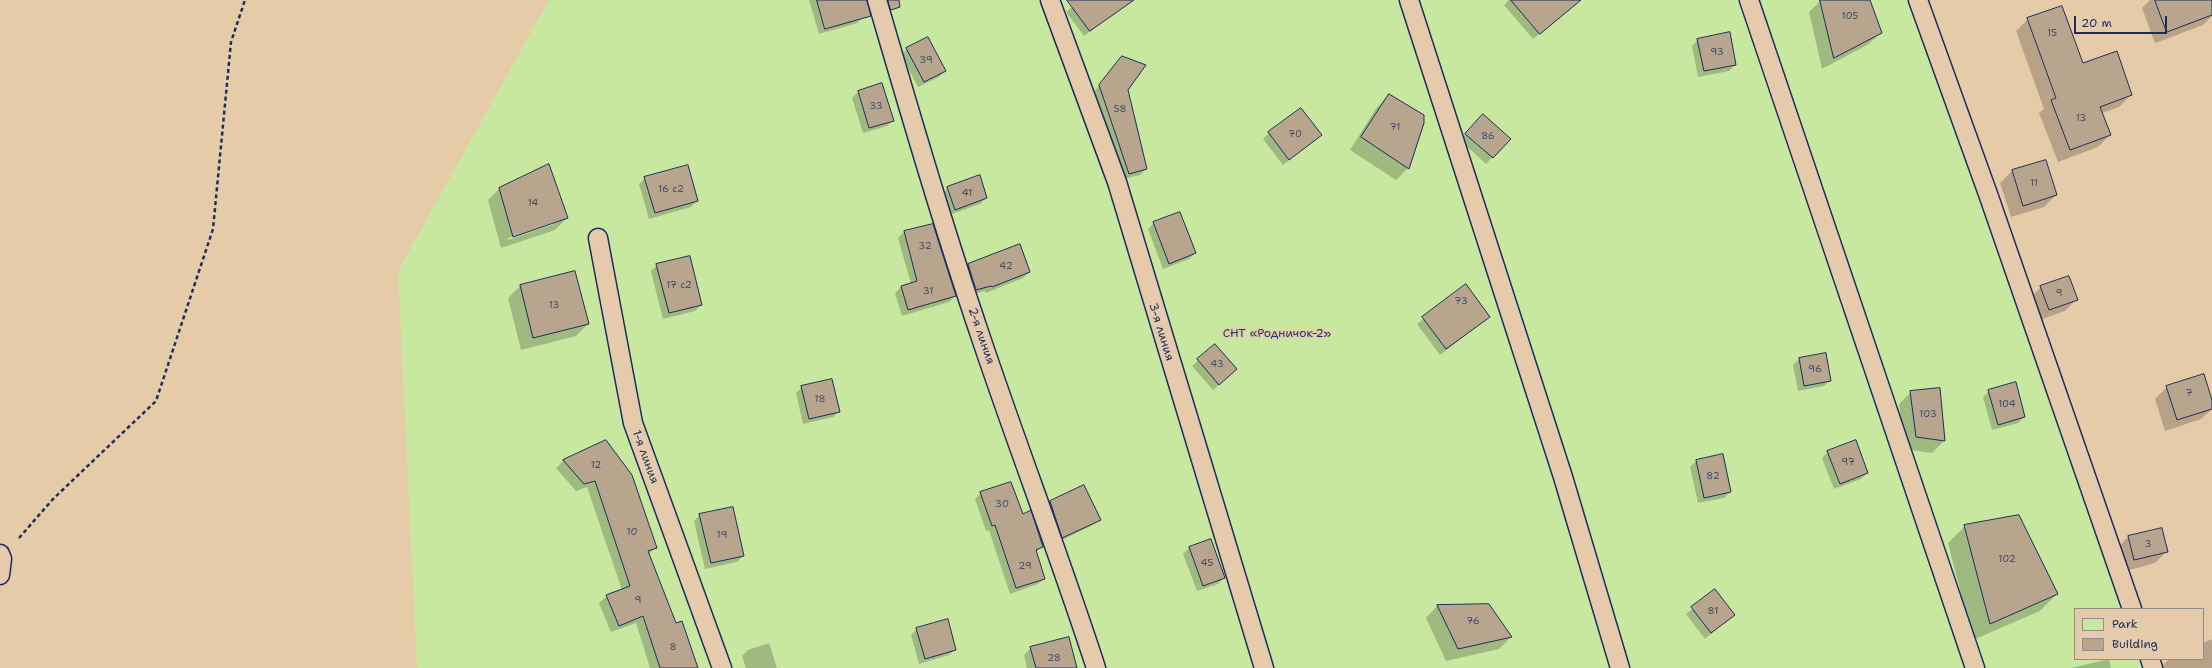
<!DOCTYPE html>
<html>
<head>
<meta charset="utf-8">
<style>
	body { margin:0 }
	#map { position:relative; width:2212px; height:668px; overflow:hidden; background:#e6cba9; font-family:"Shantell Sans",sans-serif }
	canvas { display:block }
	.legend { position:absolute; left:2074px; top:608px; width:130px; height:52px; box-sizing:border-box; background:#e5cbac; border:1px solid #948d8d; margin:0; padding:5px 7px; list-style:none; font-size:12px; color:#1b2f5e }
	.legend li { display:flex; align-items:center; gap:8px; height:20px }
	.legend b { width:20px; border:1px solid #948d8d }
	.scale { position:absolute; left:2074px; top:16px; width:93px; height:18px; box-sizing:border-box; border:2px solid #1b2f5e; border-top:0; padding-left:5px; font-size:12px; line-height:14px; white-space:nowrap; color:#1b2f5e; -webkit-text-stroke:3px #e5cbac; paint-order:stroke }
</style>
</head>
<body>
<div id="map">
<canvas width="2212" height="668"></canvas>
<ul class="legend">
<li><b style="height:11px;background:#c8e8a0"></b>Park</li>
<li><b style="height:11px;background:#b8a58d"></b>Building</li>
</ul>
<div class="scale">20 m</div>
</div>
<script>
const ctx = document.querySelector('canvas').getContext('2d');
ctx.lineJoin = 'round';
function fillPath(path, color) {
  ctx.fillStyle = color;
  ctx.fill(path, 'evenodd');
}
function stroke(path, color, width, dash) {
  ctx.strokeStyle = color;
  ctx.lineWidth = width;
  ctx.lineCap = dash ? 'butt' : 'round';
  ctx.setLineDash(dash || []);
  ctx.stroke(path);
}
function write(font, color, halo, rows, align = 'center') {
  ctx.font = font + ' "Shantell Sans",sans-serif';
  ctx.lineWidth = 3;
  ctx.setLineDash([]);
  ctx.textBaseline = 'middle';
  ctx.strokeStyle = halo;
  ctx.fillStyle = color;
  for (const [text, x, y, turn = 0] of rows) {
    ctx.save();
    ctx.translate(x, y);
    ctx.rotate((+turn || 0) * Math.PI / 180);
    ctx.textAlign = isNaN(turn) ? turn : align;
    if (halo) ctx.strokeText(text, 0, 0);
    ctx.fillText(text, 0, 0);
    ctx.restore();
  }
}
const green = new Path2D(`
	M 549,0 L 1920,0 L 2134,609 L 2075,609 L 2075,659 L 2152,659 L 2155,668 L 417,668 L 398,271 Z`);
const shadow = new Path2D(`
	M 809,0 L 864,0 L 863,17 L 857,23 L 819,34 Z
	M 1081,0 L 1116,0 L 1117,11 L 1084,36 L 1066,12 Z
	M 1509,0 L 1572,0 L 1569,10 L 1533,39 L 1504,5 Z
	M 1821,0 L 1869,0 L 1881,32 L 1869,44 L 1822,69 L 1809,12 Z
	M 2150,0 L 2210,0 L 2212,16 L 2203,25 L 2155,43 L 2142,8 Z
	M 2028,19 L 2082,64 L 2131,95 L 2119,107 L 2102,113 L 2110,135 L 2098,147 L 2058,162 L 2039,113 L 2044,109 L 2016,31 Z
	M 1698,40 L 1735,65 L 1729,71 L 1698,77 L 1692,46 Z
	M 907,49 L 945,71 L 939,77 L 918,87 L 901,55 Z
	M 1116,63 L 1127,90 L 1146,169 L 1140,175 L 1123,179 L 1094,92 Z
	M 858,92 L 893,120 L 887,126 L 863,133 L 852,98 Z
	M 1389,95 L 1423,123 L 1408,168 L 1396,180 L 1350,150 L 1377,107 Z
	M 1477,121 L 1509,139 L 1486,164 L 1460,140 Z
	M 1269,133 L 1321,135 L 1283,165 L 1263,139 Z
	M 2012,171 L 2056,195 L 2044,207 L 2011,217 L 2000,183 Z
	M 645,178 L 697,201 L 691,207 L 649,219 L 639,184 Z
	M 500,188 L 567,218 L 555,230 L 501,248 L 488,200 ZM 554,222 L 554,224 L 508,240 L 508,238 Z
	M 948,188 L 986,198 L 980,204 L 949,215 L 942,194 Z
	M 1154,223 L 1195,253 L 1189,259 L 1163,269 L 1148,229 Z
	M 904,232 L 955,296 L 949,302 L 902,316 L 895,293 L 901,287 L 911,284 L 898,238 Z
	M 1019,245 L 1029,272 L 1023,278 L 986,293 L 985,291 L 970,295 L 962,271 L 968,265 Z
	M 657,265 L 701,305 L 695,311 L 663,319 L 651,271 Z
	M 574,272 L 588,324 L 576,336 L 521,350 L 508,298 L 520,286 Z
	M 1466,286 L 1489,317 L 1440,355 L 1417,324 Z
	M 2041,287 L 2077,299 L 2065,311 L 2037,321 L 2029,299 Z
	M 1215,345 L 1230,375 L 1213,390 L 1192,366 Z
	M 1826,354 L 1830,380 L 1824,386 L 1798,391 L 1793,365 L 1799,359 Z
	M 802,387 L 839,411 L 833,417 L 803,424 L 796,393 Z
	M 2167,387 L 2212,403 L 2212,409 L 2201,419 L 2165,431 L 2155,399 Z
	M 1989,391 L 2024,417 L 2018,423 L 1992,430 L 1983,397 Z
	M 1911,392 L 1944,441 L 1932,453 L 1904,449 L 1899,404 Z
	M 606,442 L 656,547 L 648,555 L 688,668 L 650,668 L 636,623 L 611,632 L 599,603 L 607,596 L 622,590 L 587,487 L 576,491 L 556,468 L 563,461 Z
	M 1828,452 L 1867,473 L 1861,479 L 1834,489 L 1822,458 Z
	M 1722,455 L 1730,492 L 1724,498 L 1698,503 L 1690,467 L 1696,461 Z
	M 1084,486 L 1099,519 L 1093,525 L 1056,543 L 1044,508 L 1050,502 Z
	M 981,493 L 1022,516 L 1042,546 L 1036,552 L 1044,579 L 1038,584 L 1010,594 L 989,530 L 986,531 L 975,499 Z
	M 700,515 L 743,556 L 737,562 L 705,569 L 694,521 Z
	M 1965,526 L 2057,594 L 2040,611 L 1973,640 L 1948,543 Z
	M 2161,529 L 2167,551 L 2155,563 L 2122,572 L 2116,549 L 2128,537 Z
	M 1189,548 L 1224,578 L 1218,584 L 1197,591 L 1183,554 Z
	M 1715,591 L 1734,615 L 1705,639 L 1686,614 Z
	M 1489,605 L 1511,637 L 1499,649 L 1446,661 L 1426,618 L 1437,606 Z
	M 917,629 L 955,649 L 949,655 L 919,664 L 911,635 Z
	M 2212,639 L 2212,668 L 2163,668 L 2162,666 L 2169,659 L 2203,659 L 2203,643 Z
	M 769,643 L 777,668 L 746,668 L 742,656 L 748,650 Z
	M 1031,648 L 1076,668 L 1027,668 L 1024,655 Z
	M 2109,659 L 2111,668 L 2071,668 Z`);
const building = new Path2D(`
	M 817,0 L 867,0 L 871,16 L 825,29 Z
	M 888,0 L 899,0 L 900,7 L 891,10 Z
	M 1067,0 L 1134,0 L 1090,31 Z
	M 1511,0 L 1581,0 L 1540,34 Z
	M 1820,0 L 1870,0 L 1882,33 L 1834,58 Z
	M 2155,0 L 2212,0 L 2212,15 L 2167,32 Z
	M 2062,6 L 2083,63 L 2117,51 L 2132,95 L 2100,107 L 2111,135 L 2070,150 L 2051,100 L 2056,98 L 2027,18 Z
	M 1730,32 L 1736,65 L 1704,71 L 1697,39 Z
	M 928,37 L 946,71 L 924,82 L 906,48 Z
	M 1122,56 L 1146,65 L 1128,90 L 1147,169 L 1129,174 L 1099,85 Z
	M 882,83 L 894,121 L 869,128 L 858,91 Z
	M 1389,94 L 1424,115 L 1424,123 L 1409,169 L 1361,137 Z
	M 1301,108 L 1322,135 L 1289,160 L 1268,132 Z
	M 1483,114 L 1511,139 L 1493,158 L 1465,134 Z
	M 2046,160 L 2057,195 L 2023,206 L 2012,170 Z
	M 549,164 L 568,218 L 513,237 L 499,188 Z
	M 688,165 L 698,201 L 655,213 L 644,177 Z
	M 980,175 L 987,198 L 955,210 L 947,187 Z
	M 1180,212 L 1196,253 L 1169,264 L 1153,222 Z
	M 933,224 L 956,296 L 908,310 L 901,286 L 917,281 L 904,231 Z
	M 1020,244 L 1030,272 L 992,287 L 991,286 L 976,290 L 968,264 Z
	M 690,256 L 702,305 L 669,313 L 656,264 Z
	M 575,271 L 589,324 L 533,338 L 520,285 Z
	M 2069,276 L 2078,300 L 2049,310 L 2040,286 Z
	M 1466,284 L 1490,317 L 1446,349 L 1422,317 Z
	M 1215,344 L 1237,369 L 1219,385 L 1197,359 Z
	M 1826,353 L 1831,381 L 1804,386 L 1799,358 Z
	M 2204,374 L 2212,400 L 2212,409 L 2177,420 L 2166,386 Z
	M 832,379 L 840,412 L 809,419 L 801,386 Z
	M 2016,382 L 2025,417 L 1998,425 L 1988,390 Z
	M 1940,388 L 1945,441 L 1916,437 L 1910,391 Z
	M 606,440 L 632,475 L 657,548 L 648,551 L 676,623 L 682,621 L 698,668 L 660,668 L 643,616 L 619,626 L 606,595 L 630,586 L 595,481 L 584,484 L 563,460 Z
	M 1856,440 L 1868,473 L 1840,484 L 1827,451 Z
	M 1723,454 L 1731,492 L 1704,498 L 1696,460 Z
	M 1011,482 L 1023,514 L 1031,510 L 1043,547 L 1036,550 L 1045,579 L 1016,588 L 995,525 L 992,526 L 980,492 Z
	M 1084,485 L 1101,520 L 1062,538 L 1050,501 Z
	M 733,507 L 744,556 L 711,563 L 699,514 Z
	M 2019,515 L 2058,594 L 1990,624 L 1964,525 Z
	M 2162,528 L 2168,552 L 2134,560 L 2128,536 Z
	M 1211,539 L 1225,578 L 1203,586 L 1189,547 Z
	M 1715,589 L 1735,615 L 1711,633 L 1691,607 Z
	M 1489,604 L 1512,637 L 1458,649 L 1437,605 Z
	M 948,619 L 956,650 L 925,659 L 916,628 Z
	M 1069,637 L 1077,668 L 1036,668 L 1030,647 Z`);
const path = new Path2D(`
	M 19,538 L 53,499 L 156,401 L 213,229 L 231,42 L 245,0`);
const service = new Path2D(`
	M 877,0 C 910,113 943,226 981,338 C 1018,448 1060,557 1096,668
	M 1050,0 L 1117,182 L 1264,668
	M 1409,0 L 1563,477 L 1620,668
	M 1749,0 L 1975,668
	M 1918,0 L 1988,194 L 2132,609
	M 598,238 L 633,423 L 722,668
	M 0,554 L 2,559 L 0,575
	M 2150,659 L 2153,668`);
const numberNames = [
	["105",1850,16],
	["15",2052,33],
	["93",1717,52],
	["39",926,60],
	["33",876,106],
	["58",1120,109],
	["13",2081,118],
	["71",1395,127],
	["70",1295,134],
	["86",1488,136],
	["11",2034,183],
	["16 с2",671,189],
	["41",967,193],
	["14",533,203],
	["32",925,246],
	["42",1006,266],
	["17 с2",679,285],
	["31",928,291],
	["9",2059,293],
	["73",1461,301],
	["13",554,305],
	["43",1217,364],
	["96",1815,369],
	["7",2189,393],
	["18",820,399],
	["104",2007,404],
	["103",1928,414],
	["97",1848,462],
	["12",596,465],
	["82",1713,476],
	["30",1002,504],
	["10",632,532],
	["19",722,535],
	["3",2148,544],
	["102",2007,559],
	["45",1207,563],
	["29",1025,566],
	["9",638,600],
	["81",1713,611],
	["76",1473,621],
	["8",673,647],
	["28",1054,658]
];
const streetNames = [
	["3-я линия",1161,332,73],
	["2-я линия",981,336,71],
	["1-я линия",645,457,70]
];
const parkNames = [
	["СНТ «Родничок-2»",1277,334]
];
fillPath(green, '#c8e8a0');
fillPath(shadow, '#0003');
fillPath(building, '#b8a58d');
stroke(building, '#1b2f5e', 1);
stroke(service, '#1b2f5e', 21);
stroke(path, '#1b2f5e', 2.5, [4, 3]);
stroke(service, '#e5cbac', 18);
write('10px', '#424c6a', null, numberNames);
write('12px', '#1b2f5e', '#e5cbac', streetNames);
write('12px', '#243861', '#e5cbac', parkNames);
</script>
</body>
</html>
